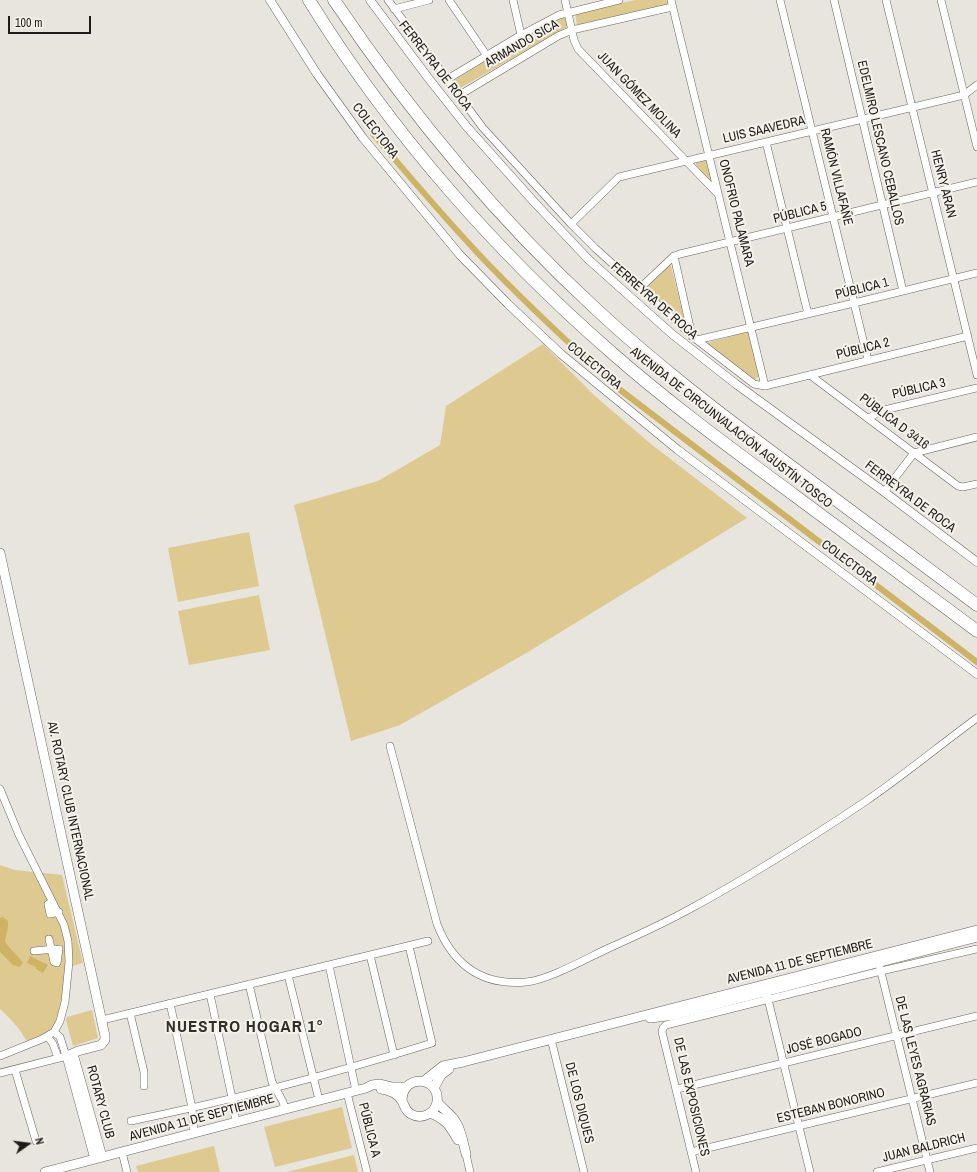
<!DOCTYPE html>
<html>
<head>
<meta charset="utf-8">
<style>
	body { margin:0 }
	#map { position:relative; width:977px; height:1172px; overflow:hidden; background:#e7e5dd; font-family:"Archivo Narrow",sans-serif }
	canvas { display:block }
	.north { position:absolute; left:8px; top:1124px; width:40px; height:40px; -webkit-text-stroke:3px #f5f2eb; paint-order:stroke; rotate:76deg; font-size:11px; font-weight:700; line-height:16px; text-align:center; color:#1d1c1a }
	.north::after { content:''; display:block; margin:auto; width:14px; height:18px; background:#1d1c1a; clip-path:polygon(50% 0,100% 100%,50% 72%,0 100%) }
	.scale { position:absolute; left:8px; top:16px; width:83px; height:18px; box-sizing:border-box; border:2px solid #1d1c1a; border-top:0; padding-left:5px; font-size:12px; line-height:14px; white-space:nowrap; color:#1d1c1a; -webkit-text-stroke:3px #f5f2eb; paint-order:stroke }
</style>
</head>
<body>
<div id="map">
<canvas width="977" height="1172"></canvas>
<div class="north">N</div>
<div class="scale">100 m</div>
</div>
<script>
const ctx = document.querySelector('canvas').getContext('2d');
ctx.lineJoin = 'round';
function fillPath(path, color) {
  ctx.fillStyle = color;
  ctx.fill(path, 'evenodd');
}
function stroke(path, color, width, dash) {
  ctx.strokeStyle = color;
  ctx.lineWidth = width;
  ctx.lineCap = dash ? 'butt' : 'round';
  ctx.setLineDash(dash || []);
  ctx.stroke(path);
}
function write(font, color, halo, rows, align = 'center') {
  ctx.font = font + ' "Archivo Narrow",sans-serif';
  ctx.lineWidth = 4;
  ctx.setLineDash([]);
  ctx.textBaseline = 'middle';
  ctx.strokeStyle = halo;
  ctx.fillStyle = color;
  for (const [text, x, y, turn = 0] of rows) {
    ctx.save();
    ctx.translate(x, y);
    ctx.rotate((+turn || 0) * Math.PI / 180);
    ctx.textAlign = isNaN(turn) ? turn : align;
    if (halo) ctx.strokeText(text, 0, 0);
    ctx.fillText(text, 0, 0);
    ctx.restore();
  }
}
const green = new Path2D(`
	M 636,0 L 669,0 L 670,5 L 577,25 L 575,13 Z
	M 565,16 L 567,27 L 455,91 L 448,84 L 507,48 Z
	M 706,159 L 712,180 L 709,180 L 696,165 L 696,161 Z
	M 669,265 L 671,266 L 686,326 L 647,289 L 647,287 L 667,266 Z
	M 747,332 L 749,334 L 759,376 L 756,379 L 754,379 L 707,343 Z
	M 543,344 L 595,396 L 651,444 L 747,518 L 528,652 L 400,725 L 351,741 L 294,505 L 378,481 L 440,445 L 446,406 Z
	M 249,532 L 259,586 L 178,602 L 168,548 Z
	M 259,595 L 270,650 L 189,665 L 178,611 Z
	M 0,865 L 15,870 L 62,875 L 83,963 L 72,966 L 58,1026 L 29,1045 C 22,1031 11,1019 0,1009 Z
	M 92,1010 L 98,1038 L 73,1046 L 66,1020 L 67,1017 Z
	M 342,1107 L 352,1148 L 275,1167 L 264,1127 Z
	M 214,1146 L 220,1172 L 138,1172 L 136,1166 Z
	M 354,1155 L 358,1172 L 287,1172 Z`);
const water = new Path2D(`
	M 3,917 L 8,921 L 8,927 L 5,941 C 9,949 18,955 23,963 L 19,967 L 13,965 L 0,952 L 0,918 Z
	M 30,956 L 48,965 L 43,973 L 36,969 L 36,967 L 27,963 Z`);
const canal = new Path2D(`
	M 373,134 C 412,179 450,225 492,268 C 533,310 576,350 619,389 L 977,662`);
const minor = new Path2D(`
	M 388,0 L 483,128 L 571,224 L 595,248 L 697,340 L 754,384 L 765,386 L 968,336
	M 449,0 L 487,56
	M 513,0 L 521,35
	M 565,0 L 574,40 L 578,49 L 718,194
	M 671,0 L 765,386
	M 780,0 L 868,360
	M 834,0 L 903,291
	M 886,0 L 977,375
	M 941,0 L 977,147
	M 394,9 L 429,0
	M 446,80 L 521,35 L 559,15 L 619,0
	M 458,96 L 558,36 L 572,30 L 672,7
	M 766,142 L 808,314
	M 571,224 L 619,177 L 964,95 L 977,85
	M 674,256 L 692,336
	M 639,289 L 674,256 L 680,254 L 977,182
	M 697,340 L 854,303 L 977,273
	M 810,375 L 958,486 L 963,487 L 977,484
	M 869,418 L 880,411 L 977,388
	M 884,492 L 914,453 L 977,437
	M 390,746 L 437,924 C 453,965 482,986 526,982 C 549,980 587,958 609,948 C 636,936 662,924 688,910 C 749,877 808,840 866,801 C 904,775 940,745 977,718
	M 0,789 L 19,835 L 64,925 L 68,941 L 69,962 L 65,1002 L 60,1021 L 54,1032 L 42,1039 L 0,1056
	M 54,912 L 48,904 L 50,914 L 59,912
	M 49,939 L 54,962 L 57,963 L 59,949
	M 34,951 L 55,949
	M 370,955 L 394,1055
	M 329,965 L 356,1091
	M 880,968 L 930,1172
	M 288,975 L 319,1100
	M 249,984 L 272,1082 L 283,1102 L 285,1109
	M 210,994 L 232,1098 L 236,1122
	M 767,995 L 810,1172
	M 170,1003 L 192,1108 L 194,1133
	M 130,1013 L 144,1072 L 144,1086
	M 102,1020 L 428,941
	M 54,1032 L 60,1037 L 66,1056
	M 48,1037 L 53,1044 L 58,1058
	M 551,1039 L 584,1172
	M 15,1070 L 36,1141
	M 0,1073 L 67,1056
	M 677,1089 L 977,1016
	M 347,1093 L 367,1172
	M 131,1121 C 233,1100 333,1074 432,1043 L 409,946
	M 122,1152 L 127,1172
	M 691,1152 L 977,1083
	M 466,1154 L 470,1172
	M 696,1172 L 662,1032 L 663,1028 L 666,1025 L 881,971 L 977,949
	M 877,1172 L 977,1148`);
const tertiary = new Path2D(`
	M 270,0 L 317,74 L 363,138 L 460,255 L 508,304 L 561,354 L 678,450 L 977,674
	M 370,0 L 429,79 L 467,127 L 535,203 L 589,260 L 672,334 L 736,384 L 879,488 L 977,562`);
const secondary = new Path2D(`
	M 0,553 L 105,1036 L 105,1040 L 101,1045 L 78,1051 L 67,1056 L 95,1159
	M 650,1018 L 675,1015 L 977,937
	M 73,1054 L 102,1157
	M 424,1081 L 443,1066 L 463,1062 L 977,930
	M 434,1088 L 441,1075 L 449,1069
	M 381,1089 C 389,1090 398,1094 402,1101 C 405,1106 405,1111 411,1114 C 421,1120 435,1114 437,1102 C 441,1077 402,1072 402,1101
	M 437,1102 C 442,1108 448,1112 453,1118 C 461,1128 463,1142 466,1154
	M 430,1113 C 446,1119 450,1126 458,1140
	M 45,1172 L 347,1093 L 366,1088 L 372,1085 L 380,1084 L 392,1087 L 406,1087`);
const motorway = new Path2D(`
	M 309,0 C 390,131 495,251 611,352 C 669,403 732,449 794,495 C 855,541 916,586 977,631
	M 334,0 C 410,113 496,217 596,309 C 655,364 719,413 784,461 C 848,509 913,557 977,605`);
const streetNames = [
	["ARMANDO SICA",522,44,-30],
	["FERREYRA DE ROCA",435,66,52],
	["JUAN GÓMEZ MOLINA",639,95,46],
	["LUIS SAAVEDRA",764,130,-13],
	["COLECTORA",375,131,52],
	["EDELMIRO LESCANO CEBALLOS",880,143,77],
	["RAMÓN VILLAFAÑE",836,177,76],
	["HENRY ARAN",943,184,76],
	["ONOFRIO PALAMARA",736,213,76],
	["PÚBLICA 5",800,213,-14],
	["PÚBLICA 1",862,289,-14],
	["FERREYRA DE ROCA",654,301,41],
	["PÚBLICA 2",863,349,-14],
	["COLECTORA",594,366,40],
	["PÚBLICA 3",919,389,-13],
	["PÚBLICA D 3416",894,422,37],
	["AVENIDA DE CIRCUNVALACIÓN AGUSTÍN TOSCO",731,428,38],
	["FERREYRA DE ROCA",910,497,37],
	["COLECTORA",849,563,37],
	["AV. ROTARY CLUB INTERNACIONAL",70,811,78],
	["AVENIDA 11 DE SEPTIEMBRE",800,962,-14],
	["JOSÉ BOGADO",824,1041,-14],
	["DE LAS LEYES AGRARIAS",915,1061,76],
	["DE LAS EXPOSICIONES",691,1097,77],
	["ROTARY CLUB",100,1102,75],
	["DE LOS DIQUES",579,1103,76],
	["ESTEBAN BONORINO",831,1106,-14],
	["AVENIDA 11 DE SEPTIEMBRE",202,1118,-15],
	["PÚBLICA A",369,1130,76],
	["JUAN BALDRICH",924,1148,-14]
];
const districtNames = [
	["NUESTRO HOGAR 1°",245,1027]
];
fillPath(green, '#deca91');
fillPath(water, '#ceb365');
stroke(canal, '#ceb365', 6);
stroke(minor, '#68665f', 8);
stroke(tertiary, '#68665f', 9);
stroke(secondary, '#68665f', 10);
stroke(motorway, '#68665f', 13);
stroke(minor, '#fff', 7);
stroke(tertiary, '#fff', 8);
stroke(secondary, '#fff', 9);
stroke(motorway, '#fff', 12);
write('13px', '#1d1c1a', '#f5f2eb', streetNames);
ctx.letterSpacing = '1px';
write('bold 17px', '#312f29', '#f5f2eb', districtNames);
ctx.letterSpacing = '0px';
</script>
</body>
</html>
